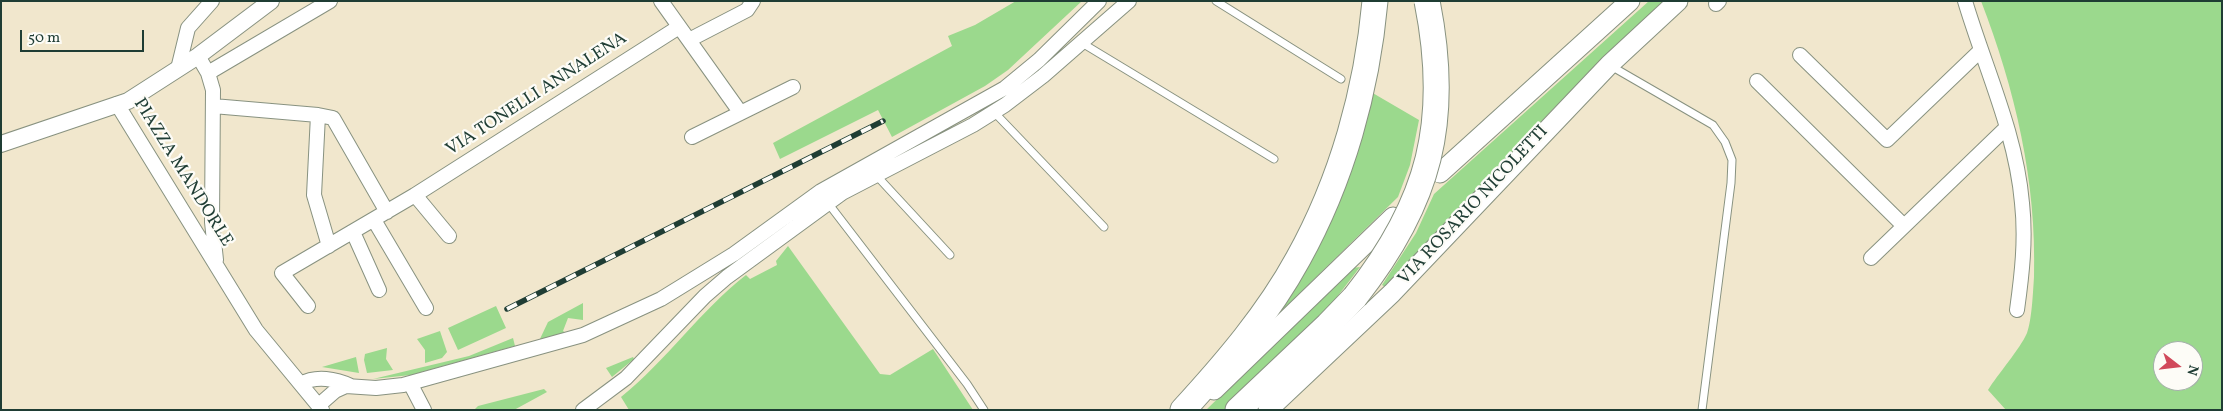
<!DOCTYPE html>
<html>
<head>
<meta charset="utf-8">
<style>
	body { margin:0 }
	#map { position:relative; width:2223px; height:411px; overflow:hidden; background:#f1e7cd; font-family:Vollkorn,serif }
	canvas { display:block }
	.frame { position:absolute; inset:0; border:2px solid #1f3d34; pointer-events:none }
	.north { position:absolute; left:2153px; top:341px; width:50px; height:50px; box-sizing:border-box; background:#fdfcf7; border:1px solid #a4b0a9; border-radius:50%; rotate:106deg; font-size:14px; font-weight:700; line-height:20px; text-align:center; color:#1f3d34 }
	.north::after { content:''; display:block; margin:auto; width:18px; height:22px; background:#d1495b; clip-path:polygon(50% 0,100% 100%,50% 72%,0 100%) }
	.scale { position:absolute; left:20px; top:30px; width:124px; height:22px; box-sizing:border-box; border:2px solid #1f3d34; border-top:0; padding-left:6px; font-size:15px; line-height:18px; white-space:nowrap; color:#1f3d34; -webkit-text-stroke:4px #fdfcf7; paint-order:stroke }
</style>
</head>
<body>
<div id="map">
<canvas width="2223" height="411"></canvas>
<div class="frame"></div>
<div class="north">N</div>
<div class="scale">50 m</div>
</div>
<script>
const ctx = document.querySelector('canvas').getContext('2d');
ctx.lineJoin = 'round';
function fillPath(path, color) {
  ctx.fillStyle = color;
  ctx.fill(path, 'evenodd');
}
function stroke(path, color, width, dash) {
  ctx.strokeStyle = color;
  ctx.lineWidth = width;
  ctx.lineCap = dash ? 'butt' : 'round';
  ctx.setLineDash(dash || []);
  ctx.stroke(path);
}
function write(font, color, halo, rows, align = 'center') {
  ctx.font = font + ' Vollkorn,serif';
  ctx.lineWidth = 4.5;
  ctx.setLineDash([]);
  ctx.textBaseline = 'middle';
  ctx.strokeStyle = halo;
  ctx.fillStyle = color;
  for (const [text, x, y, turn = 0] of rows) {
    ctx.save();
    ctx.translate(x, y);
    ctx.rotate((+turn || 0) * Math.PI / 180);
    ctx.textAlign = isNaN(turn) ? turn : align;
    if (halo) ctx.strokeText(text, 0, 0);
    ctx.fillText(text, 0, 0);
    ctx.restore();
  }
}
const green = new Path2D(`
	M 1016,1 L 1082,1 L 1008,70 L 985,86 L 892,137 L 878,110 L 780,159 L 773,143 L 952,46 L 948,36 L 975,25 Z
	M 1649,1 L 1664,1 L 1553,109 L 1387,288 L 1382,285 L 1416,233 L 1434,194 Z
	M 1981,1 L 2222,1 L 2222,410 L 2006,410 L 1988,390 C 1998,374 2020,349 2027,333 C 2032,319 2033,292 2034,277 C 2037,182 2015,89 1981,1 ZM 2163,351 L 2193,351 L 2193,381 L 2163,381 Z
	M 1371,92 L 1419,120 L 1410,165 L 1398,197 L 1259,333 Z
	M 788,246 L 880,374 L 890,375 L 933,349 L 973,410 L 629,410 L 621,397 C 667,360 699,312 746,275 L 750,279 L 777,265 L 776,261 Z
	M 1360,267 L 1327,310 L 1224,410 L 1206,410 L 1352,268 Z
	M 583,303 L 583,320 L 568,318 L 563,331 L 566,333 L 539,341 L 548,322 Z
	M 496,306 L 506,328 L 458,350 L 448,328 Z
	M 440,331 L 447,352 L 442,358 L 425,363 L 425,350 L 417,339 Z
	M 513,338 L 515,346 L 411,375 L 373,379 L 469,356 Z
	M 387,348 L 386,359 L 393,370 L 367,373 L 364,360 L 365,354 Z
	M 356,357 L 359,373 L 322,367 Z
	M 633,357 L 634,359 L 612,377 L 606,368 Z
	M 544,389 L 547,392 L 514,410 L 474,410 L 478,406 Z`);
const service = new Path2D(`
	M 1216,1 L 1341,79
	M 1082,43 L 1274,159
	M 1611,66 L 1713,125 L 1725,142 L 1732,160 L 1731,183 L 1702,410
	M 994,112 L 1104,227
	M 876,175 L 950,255
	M 828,203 L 967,384 L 984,410`);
const minor = new Path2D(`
	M 661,1 L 740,112
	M 1965,1 C 1985,68 2016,133 2022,203 C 2026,239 2022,274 2017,310
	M 1716,4 L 1719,1
	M 689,40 L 747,10 L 753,1
	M 1800,55 L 1887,140 L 1981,50
	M 198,56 L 208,73 L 213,90 L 212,222 L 216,260
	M 178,69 L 188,28 L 212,1
	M 208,73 L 330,1
	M 1757,81 L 1904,226
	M 117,104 L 256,330 L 322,410
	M 213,106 L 318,115 L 314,195 L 329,246
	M 318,115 L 333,118 L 387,212
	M 692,137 L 793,87
	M 415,195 L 679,27
	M 374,220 L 426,308
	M 353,232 L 379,290
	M 1871,258 L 2007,127
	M 308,306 L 282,273 L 415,195 L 449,236
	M 410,383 L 424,410
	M 301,384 C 316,375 336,379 351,386
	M 319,405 L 335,391 L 346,386 L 376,388 L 403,385 L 583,335 L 661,299 L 734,254 L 821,191 L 1005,88 L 1039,60 L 1099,1
	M 583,410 L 626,378 L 705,296 L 727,277 L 842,193 L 973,125 L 1005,105 L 1043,76 L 1129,1`);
const tertiary = new Path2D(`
	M 1,144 L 128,101 L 198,56 L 271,1`);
const secondary = new Path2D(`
	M 1440,173 L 1630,1
	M 1214,390 L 1393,217
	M 1268,410 L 1392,293 L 1609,65 L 1678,1`);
const motorway = new Path2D(`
	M 1183,410 C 1226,363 1268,314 1298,259 C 1342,180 1367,90 1375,1
	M 1238,410 L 1328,325 L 1355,297`);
const rail = new Path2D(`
	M 507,309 L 883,121`);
const motorwayBridge = new Path2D(`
	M 1355,297 C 1430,202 1451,121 1427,1`);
const streetNames = [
	["VIA TONELLI ANNALENA",537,95,-33],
	["PIAZZA MANDORLE",182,173,58],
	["VIA ROSARIO NICOLETTI",1474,206,-47]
];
fillPath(green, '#9bd98d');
stroke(service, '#889280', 9);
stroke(minor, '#889280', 16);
stroke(tertiary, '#889280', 18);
stroke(secondary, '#889280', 21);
stroke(motorway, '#889280', 27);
stroke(service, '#fff', 7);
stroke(minor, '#fff', 14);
stroke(tertiary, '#fff', 16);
stroke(secondary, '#fff', 19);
stroke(motorway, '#fff', 25);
stroke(rail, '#1f3d34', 5.5);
stroke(rail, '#fdfcf7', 4, [11]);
stroke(motorwayBridge, '#889280', 27, []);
stroke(motorwayBridge, '#fff', 25);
write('18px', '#1f3d34', '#fdfcf7', streetNames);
</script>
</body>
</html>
